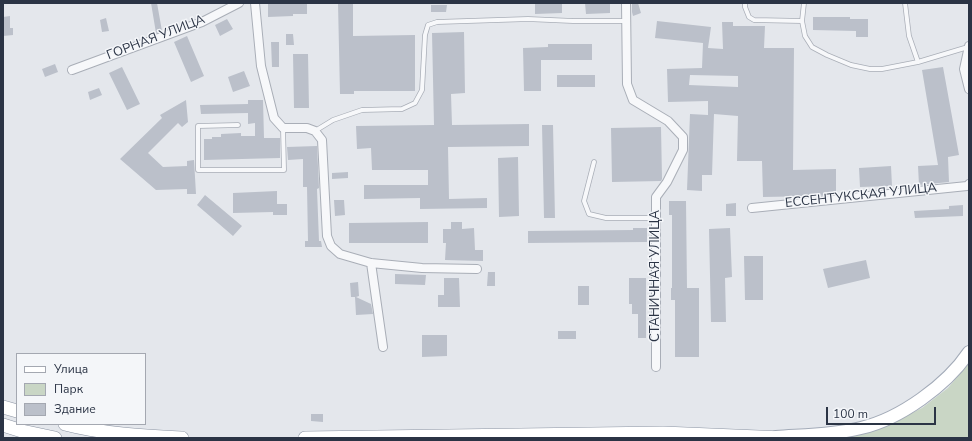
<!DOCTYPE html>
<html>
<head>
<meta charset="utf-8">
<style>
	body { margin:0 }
	#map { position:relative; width:972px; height:441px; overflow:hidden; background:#e4e7ec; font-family:"Nunito Sans",sans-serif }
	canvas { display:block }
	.frame { position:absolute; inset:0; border:4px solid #2b3445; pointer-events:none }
	.legend { position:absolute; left:16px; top:353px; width:130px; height:72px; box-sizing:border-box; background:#f4f6f9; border:1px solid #a4a8b1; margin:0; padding:5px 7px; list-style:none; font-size:12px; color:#2b3445 }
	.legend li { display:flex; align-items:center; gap:8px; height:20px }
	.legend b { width:20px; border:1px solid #a4a8b1 }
	.scale { position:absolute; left:826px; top:407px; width:110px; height:18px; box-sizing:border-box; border:2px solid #2b3445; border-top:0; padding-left:5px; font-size:12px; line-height:14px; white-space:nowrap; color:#2b3445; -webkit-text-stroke:3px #f4f6f9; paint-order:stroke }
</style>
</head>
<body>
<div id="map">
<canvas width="972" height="441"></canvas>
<div class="frame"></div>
<ul class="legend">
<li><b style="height:5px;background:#fff"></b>Улица</li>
<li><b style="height:11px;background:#c9d6c5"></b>Парк</li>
<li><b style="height:11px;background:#bbc0ca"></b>Здание</li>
</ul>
<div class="scale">100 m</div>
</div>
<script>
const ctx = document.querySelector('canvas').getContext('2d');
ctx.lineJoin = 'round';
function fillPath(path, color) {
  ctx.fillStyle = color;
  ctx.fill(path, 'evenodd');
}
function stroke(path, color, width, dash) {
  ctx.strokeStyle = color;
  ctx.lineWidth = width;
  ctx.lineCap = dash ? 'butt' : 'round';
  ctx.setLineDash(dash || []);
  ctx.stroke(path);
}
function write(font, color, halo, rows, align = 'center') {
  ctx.font = font + ' "Nunito Sans",sans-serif';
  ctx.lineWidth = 3;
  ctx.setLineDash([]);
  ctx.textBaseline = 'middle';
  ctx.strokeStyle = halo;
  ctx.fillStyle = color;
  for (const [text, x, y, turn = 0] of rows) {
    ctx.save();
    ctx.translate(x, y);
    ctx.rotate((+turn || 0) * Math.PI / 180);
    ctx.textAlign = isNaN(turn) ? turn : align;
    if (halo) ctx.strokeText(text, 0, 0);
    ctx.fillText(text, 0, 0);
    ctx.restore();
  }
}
const green = new Path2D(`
	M 969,363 L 969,438 L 841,438 L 886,426 L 922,408 L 948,388 Z`);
const building = new Path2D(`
	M 151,3 L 157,3 L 162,31 L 156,33 Z
	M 268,3 L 307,3 L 307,14 L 293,14 L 293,16 L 268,17 Z
	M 338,3 L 353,3 L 353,36 L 415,35 L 415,91 L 354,91 L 354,94 L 340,94 Z
	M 535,3 L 562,3 L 562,13 L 535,14 Z
	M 585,3 L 610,3 L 610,13 L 586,14 Z
	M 634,3 L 638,3 L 641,13 L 633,16 L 632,12 L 632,4 Z
	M 431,5 L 447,5 L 446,12 L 431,12 Z
	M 10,16 L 10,28 L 13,28 L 13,35 L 3,36 L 3,17 Z
	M 813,17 L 850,17 L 850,19 L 868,19 L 868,37 L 856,37 L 856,31 L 813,30 Z
	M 106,18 L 109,31 L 102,32 L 100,20 Z
	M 227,19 L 233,29 L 220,36 L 215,25 Z
	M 657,21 L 711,27 L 708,48 L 723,49 L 722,22 L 733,22 L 733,26 L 765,26 L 764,48 L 794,48 L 793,170 L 836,169 L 836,194 L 817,196 L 763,197 L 762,161 L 737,161 L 738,116 L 714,114 L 712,175 L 702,175 L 702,191 L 687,190 L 690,114 L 708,115 L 708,101 L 668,102 L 667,69 L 702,68 L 703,43 L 655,38 ZM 690,75 L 738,76 L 738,87 L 689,85 Z
	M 464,32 L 465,93 L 451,94 L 452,125 L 529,124 L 529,146 L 448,147 L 449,199 L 487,198 L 487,208 L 420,209 L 420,198 L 364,199 L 364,185 L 428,185 L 428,170 L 372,170 L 371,148 L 357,149 L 356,126 L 434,125 L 432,33 Z
	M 286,34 L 293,34 L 294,45 L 286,45 Z
	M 187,36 L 204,76 L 191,82 L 174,42 Z
	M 271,42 L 279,42 L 279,67 L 272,67 Z
	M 548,44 L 592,44 L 592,60 L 541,60 L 541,91 L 524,91 L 523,48 L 548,47 Z
	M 293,54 L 308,54 L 309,108 L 294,108 Z
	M 55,64 L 58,72 L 45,77 L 42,69 Z
	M 122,67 L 140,104 L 127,110 L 109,73 Z
	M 943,67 L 959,155 L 948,157 L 949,182 L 919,185 L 918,166 L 938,165 L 922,70 Z
	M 244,71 L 250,86 L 233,92 L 228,77 Z
	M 557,75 L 595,75 L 595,87 L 557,87 Z
	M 99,88 L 102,95 L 90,100 L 88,92 Z
	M 186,100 L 188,122 L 182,127 L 178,123 L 148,153 L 163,167 L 187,166 L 187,161 L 194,160 L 196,194 L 187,194 L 187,189 L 156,190 L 120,159 L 162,118 L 160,115 Z
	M 248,100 L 263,100 L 264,138 L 280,138 L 280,158 L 204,160 L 204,139 L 212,139 L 212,137 L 221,137 L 221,134 L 241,133 L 241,136 L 255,136 L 255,123 L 248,124 L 248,113 L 201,114 L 200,105 L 248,104 Z
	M 542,125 L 553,125 L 555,218 L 544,218 Z
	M 661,127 L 662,179 L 661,181 L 612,182 L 611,128 Z
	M 317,146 L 319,188 L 317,189 L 319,241 L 321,241 L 322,247 L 305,247 L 305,241 L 308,241 L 307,187 L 303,187 L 303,159 L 288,160 L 287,147 Z
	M 518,157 L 519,216 L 499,217 L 498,158 Z
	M 891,166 L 892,186 L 860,187 L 859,168 Z
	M 348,172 L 348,178 L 332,179 L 332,173 Z
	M 277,191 L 277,204 L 287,204 L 287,215 L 273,215 L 273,212 L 233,213 L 233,193 Z
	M 205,195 L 242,226 L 233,236 L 197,205 Z
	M 334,200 L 344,200 L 345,215 L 335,216 Z
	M 669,201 L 686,201 L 687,288 L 699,288 L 699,357 L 675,357 L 675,300 L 671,300 L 671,288 L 672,288 L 672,215 L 669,215 Z
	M 736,203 L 736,216 L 726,216 L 726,204 Z
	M 963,205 L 963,216 L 915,218 L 914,211 L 949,209 L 949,206 Z
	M 428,222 L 428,243 L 349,243 L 349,223 Z
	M 451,222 L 462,222 L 462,229 L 474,228 L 475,250 L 483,250 L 483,261 L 445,260 L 446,243 L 443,243 L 443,229 L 451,229 Z
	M 633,228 L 647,228 L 647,242 L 528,243 L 528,231 L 633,230 Z
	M 730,228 L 732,277 L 725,278 L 726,322 L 711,322 L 709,229 Z
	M 744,256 L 763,256 L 763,300 L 745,300 Z
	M 866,260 L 870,278 L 828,288 L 823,269 Z
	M 488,272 L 495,272 L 495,286 L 487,286 Z
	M 395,274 L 426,275 L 425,285 L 395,284 Z
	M 444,278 L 459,278 L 460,307 L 438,307 L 438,295 L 444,295 Z
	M 629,278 L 646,278 L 646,338 L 638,338 L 638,314 L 632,314 L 632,304 L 629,304 Z
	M 358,282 L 359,296 L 356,297 L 371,304 L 373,314 L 356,315 L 355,297 L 351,297 L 350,283 Z
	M 578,286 L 589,286 L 589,305 L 578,305 Z
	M 558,331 L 576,331 L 576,339 L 558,339 Z
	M 422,335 L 447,335 L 447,356 L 422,357 Z
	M 311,414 L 323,414 L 323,422 L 311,421 Z`);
const service = new Path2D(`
	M 745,3 L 745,7 L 749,17 L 754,20 L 802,21
	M 804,3 L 802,21 L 805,36 L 812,47 L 827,55 L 851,65 L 870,69 L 882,69 L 918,62 L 968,47
	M 905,3 L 909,36 L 918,62
	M 238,125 L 198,126 L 198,170 L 284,170 L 283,128
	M 315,131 L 333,120 L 362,110 L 402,109 L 415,103 L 422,90 L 425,35 L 428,25 L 437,22 L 528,19 L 573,21 L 626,21
	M 594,162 L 584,201 L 589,214 L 606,218 L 656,218`);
const minor = new Path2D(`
	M 255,3 L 261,66 L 274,118 L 283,128 L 307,128 L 315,131 L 322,140 L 327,236 L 331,246 L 340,254 L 371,263 L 422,268 L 477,269
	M 626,3 L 627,84 L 633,100 L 668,121 L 683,137 L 683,150 L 667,182 L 656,197 L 656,367
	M 969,46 L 964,69 L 969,89
	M 72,70 L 202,22 L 239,3
	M 752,208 L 967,186 L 969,184
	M 371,263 L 383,347`);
const primary = new Path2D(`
	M 776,437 C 804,435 833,435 861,428 C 900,419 947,385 969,352`);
const trunk = new Path2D(`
	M 3,407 L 17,411
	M 65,424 C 103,434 143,436 182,438
	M 3,425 L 22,431 L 55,438
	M 305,438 L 663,433 L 783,438`);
const streetNames = [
	["ГОРНАЯ УЛИЦА",156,38,-21],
	["ЕССЕНТУКСКАЯ УЛИЦА",861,196,-6],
	["СТАНИЧНАЯ УЛИЦА",656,276,-90]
];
fillPath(green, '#c9d6c5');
fillPath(building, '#bbc0ca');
stroke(service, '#a9aeb7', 5.5);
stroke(minor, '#a9aeb7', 10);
stroke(primary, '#a3abb8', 14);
stroke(trunk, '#8b94a3', 14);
stroke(service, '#f7f8fa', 4);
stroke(minor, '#f7f8fa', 8);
stroke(primary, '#fff', 12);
stroke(trunk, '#fff', 13);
write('13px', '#2b3445', '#f4f6f9', streetNames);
</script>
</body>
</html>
